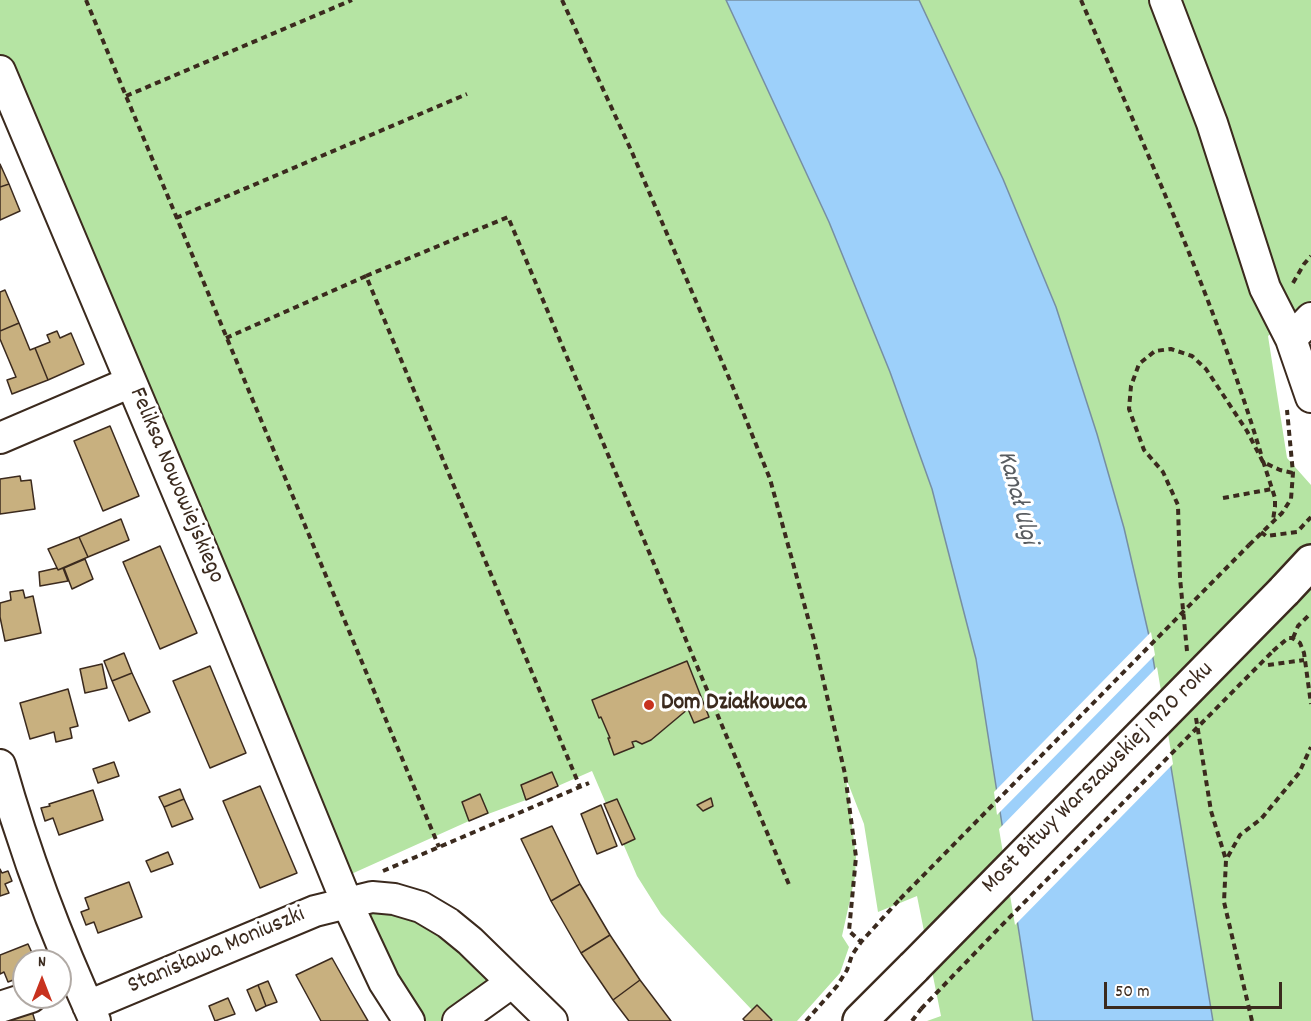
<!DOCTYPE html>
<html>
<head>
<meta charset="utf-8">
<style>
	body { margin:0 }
	#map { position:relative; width:1311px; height:1021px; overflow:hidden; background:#fff; font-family:Dekko,sans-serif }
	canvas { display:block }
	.north { position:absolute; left:12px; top:949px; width:60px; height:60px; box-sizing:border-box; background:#fff; border:2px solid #b1aaa5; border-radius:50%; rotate:0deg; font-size:16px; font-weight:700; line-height:24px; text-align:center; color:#3b2a1e }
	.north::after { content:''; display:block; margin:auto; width:21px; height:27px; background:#c8321e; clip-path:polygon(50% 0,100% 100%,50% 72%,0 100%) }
	.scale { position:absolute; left:1104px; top:982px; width:178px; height:27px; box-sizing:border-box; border:3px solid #3b2a1e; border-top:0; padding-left:8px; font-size:18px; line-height:21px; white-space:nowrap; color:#3b2a1e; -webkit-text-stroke:4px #fff; paint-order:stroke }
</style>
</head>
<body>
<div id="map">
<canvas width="1311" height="1021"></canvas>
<div class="north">N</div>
<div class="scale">50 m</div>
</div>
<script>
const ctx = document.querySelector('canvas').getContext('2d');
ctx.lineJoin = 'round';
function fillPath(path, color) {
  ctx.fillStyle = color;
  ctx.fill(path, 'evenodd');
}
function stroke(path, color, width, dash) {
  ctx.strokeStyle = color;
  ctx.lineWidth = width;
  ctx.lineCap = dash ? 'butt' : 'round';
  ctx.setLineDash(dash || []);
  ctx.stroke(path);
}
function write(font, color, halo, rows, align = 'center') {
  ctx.font = font + ' Dekko,sans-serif';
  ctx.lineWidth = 6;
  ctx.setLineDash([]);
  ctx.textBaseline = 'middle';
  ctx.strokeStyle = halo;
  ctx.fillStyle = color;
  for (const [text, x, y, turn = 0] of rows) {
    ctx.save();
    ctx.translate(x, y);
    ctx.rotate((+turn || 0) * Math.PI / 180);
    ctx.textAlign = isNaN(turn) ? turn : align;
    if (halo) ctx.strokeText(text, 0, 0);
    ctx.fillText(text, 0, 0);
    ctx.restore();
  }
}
const green = new Path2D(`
	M 0,0 L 726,0 L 829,222 L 890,372 L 932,489 L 976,659 L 1033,1021 L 927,1021 L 941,1016 L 917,896 L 878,912 L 864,824 L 846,778 L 856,857 L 855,877 L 842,936 L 849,947 L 840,973 L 797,1021 L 774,1021 L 757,1005 L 752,1010 L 661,914 L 637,876 L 592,771 L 526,800 L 469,821 L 338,880 L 0,71 Z
	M 919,0 L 1311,0 L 1311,300 L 1268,336 L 1287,458 L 1311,485 L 1311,1021 L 1213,1021 L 1150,640 L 1124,528 L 1097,434 L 1056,307 L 1003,179 Z
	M 394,899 L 511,983 L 458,1021 L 409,1021 L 347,903 Z`);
const water = new Path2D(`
	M 726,0 L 919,0 L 1003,179 L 1056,307 L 1097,434 L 1124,528 L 1150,640 L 1213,1021 L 1033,1021 L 976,659 L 932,489 L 890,372 L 829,222 Z`);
const pier = new Path2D(`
	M 1151,632 L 1155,655 L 997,815 L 994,792 Z
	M 1157,667 L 1173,764 L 1015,925 L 999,829 Z`);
const building = new Path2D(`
	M 0,164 L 9,184 L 0,187 Z
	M 9,184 L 20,211 L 0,220 L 0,187 Z
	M 5,290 L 19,323 L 0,331 L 0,292 Z
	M 19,323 L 30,350 L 35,348 L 48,380 L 12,394 L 7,380 L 16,377 L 0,339 L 0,331 Z
	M 57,331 L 60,338 L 71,333 L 84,364 L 48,380 L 35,348 L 50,342 L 47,335 Z
	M 110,426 L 139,496 L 103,511 L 74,441 Z
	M 20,476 L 21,481 L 31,480 L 35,509 L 0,514 L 0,479 Z
	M 121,519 L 129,540 L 88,557 L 79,537 Z
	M 79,537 L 88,557 L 58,570 L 48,549 Z
	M 160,546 L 197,633 L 160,649 L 123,562 Z
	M 85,559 L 93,579 L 72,589 L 64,568 Z
	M 57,568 L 58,570 L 63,568 L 68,581 L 40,586 L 39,572 Z
	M 23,590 L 25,598 L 33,596 L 41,633 L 5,641 L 0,617 L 0,603 L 11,600 L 10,592 Z
	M 124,653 L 132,673 L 112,681 L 104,661 Z
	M 687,661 L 709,717 L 694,723 L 688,709 L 651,740 L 642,744 L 636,741 L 632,742 L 634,747 L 614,755 L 608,738 L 610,738 L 601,717 L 599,718 L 592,700 Z
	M 102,664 L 107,688 L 85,693 L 80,669 Z
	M 210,666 L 246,753 L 210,768 L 173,681 Z
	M 132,673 L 150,712 L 129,721 L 112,681 Z
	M 68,689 L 78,726 L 70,728 L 72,738 L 56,742 L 54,732 L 30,739 L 20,703 Z
	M 114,762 L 119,776 L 98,783 L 93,769 Z
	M 552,772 L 558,786 L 526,800 L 521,785 Z
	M 260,786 L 297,873 L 260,888 L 223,801 Z
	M 180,789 L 184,799 L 164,807 L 159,797 Z
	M 93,790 L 103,820 L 59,835 L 53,818 L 45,821 L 41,808 L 50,806 L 49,804 Z
	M 480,794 L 488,813 L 469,821 L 462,802 Z
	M 711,798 L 713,806 L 703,811 L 697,805 Z
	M 184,799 L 193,819 L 172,827 L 164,807 Z
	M 617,799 L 635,839 L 622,845 L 604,804 Z
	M 601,805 L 617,846 L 597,854 L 581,814 Z
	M 552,826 L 580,884 L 551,901 L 521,839 Z
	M 168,852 L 173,864 L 151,872 L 146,861 Z
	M 0,869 L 2,873 L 8,871 L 12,881 L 5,884 L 9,893 L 0,896 Z
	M 129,882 L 142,917 L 98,933 L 94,922 L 86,925 L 81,912 L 89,909 L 85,898 Z
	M 580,884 L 610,935 L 581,953 L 551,901 Z
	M 610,935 L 640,980 L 613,1000 L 581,953 Z
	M 28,944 L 33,955 L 38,953 L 42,961 L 24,961 L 24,976 L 8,982 L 4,972 L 0,974 L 0,955 Z
	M 332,958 L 350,990 L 368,1021 L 321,1021 L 315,1010 L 296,975 Z
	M 640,980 L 671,1021 L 629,1021 L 613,1000 Z
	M 268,981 L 277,1002 L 266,1006 L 258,985 Z
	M 258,985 L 266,1006 L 256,1011 L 247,990 Z
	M 228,998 L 235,1014 L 215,1021 L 209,1006 Z
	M 757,1005 L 772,1020 L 770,1021 L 745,1021 L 743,1019 Z
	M 32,1011 L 35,1021 L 3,1021 Z`);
const path = new Path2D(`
	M 86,0 L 439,847
	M 562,0 L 631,150 L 732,385 L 770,479 L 814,640 L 845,774 L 856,857 L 849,931 L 861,942
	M 1081,0 C 1145,149 1214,298 1261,454
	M 126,96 L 352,0
	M 176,218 L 467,94
	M 366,276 L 508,217 L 790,887
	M 1293,283 L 1304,264 L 1311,256
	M 226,338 L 366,276 L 580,787
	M 1263,461 L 1275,498 L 1275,507 L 1273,520
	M 1223,498 L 1272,489
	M 1261,532 L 1266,536 L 1297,532 L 1311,517
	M 1249,545 L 1282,513 L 1291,499 L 1293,473 L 1287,410
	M 1293,638 L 1298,626 L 1311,613
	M 1187,651 L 1180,578 L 1178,505 L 1163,472 L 1144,450 L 1129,409 L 1131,386 L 1139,364 L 1155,351 L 1171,349 L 1192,356 L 1206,369 L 1247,431 L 1263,462 L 1280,470 L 1293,473
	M 1273,651 L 1288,638 L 1292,638 L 1300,643 L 1304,653 L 1311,704
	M 1268,665 L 1304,660
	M 1196,718 L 1211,811 L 1226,860
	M 383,871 L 589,783
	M 806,1021 L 837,986 L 847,970 L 852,955 L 861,942 L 900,899
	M 912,1021 L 921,1009
	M 1252,1021 L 1224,902 L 1226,860 L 1240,835 L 1261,819 L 1299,773 L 1311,747`);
const minor = new Path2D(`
	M 1165,0 L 1212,123 L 1265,288 L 1291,339 L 1311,397
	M 0,71 L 226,607 L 347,903 L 384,982 L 409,1021
	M 1291,339 L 1311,318
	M 0,438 L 131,382
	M 0,765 C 25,853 57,939 95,1021
	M 88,1006 L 315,911 L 372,897 L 394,899 L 421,907 L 448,923 L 470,941 L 552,1021
	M 0,1007 L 31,997
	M 458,1021 L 511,983`);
const major = new Path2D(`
	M 1284,591 L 1311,562
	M 860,1021 L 914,967`);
const pathBridge = new Path2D(`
	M 900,899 L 1249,545
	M 921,1009 L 1000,927 L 1273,651`);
const majorBridge = new Path2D(`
	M 914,967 L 1284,591`);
const markers = [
	[649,705,6,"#c8321e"]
];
const streetNames = [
	["Feliksa Nowowiejskiego",175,486,67],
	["Most Bitwy Warszawskiej 1920 roku",1099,779,-45],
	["Stanisława Moniuszki",217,952,-23]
];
const poiNames = [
	["Dom Działkowca",661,705]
];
const waterNames = [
	["Kanał Ulgi",1015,498,75]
];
fillPath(green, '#b5e4a3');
fillPath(water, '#9dd0fa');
stroke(water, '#768ea2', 1.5);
fillPath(pier, '#fff');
fillPath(building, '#c8b07f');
stroke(building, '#3b2a1e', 1.5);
stroke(minor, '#3b2a1e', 34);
stroke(major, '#3b2a1e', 38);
stroke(path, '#3b2a1e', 4, [6, 4.5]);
stroke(minor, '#fff', 30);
stroke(major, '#fff', 33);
stroke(majorBridge, '#3b2a1e', 38, []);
stroke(pathBridge, '#3b2a1e', 4, [6, 4.5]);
stroke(majorBridge, '#fff', 33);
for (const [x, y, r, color] of markers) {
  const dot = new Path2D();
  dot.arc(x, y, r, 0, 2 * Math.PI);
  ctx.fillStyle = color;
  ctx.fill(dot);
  stroke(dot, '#fff', 2);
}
write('24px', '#3b2a1e', '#fff', streetNames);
write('bold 24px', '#3b2a1e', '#fff', poiNames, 'left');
write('italic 26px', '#585c60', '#fff', waterNames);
</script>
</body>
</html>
